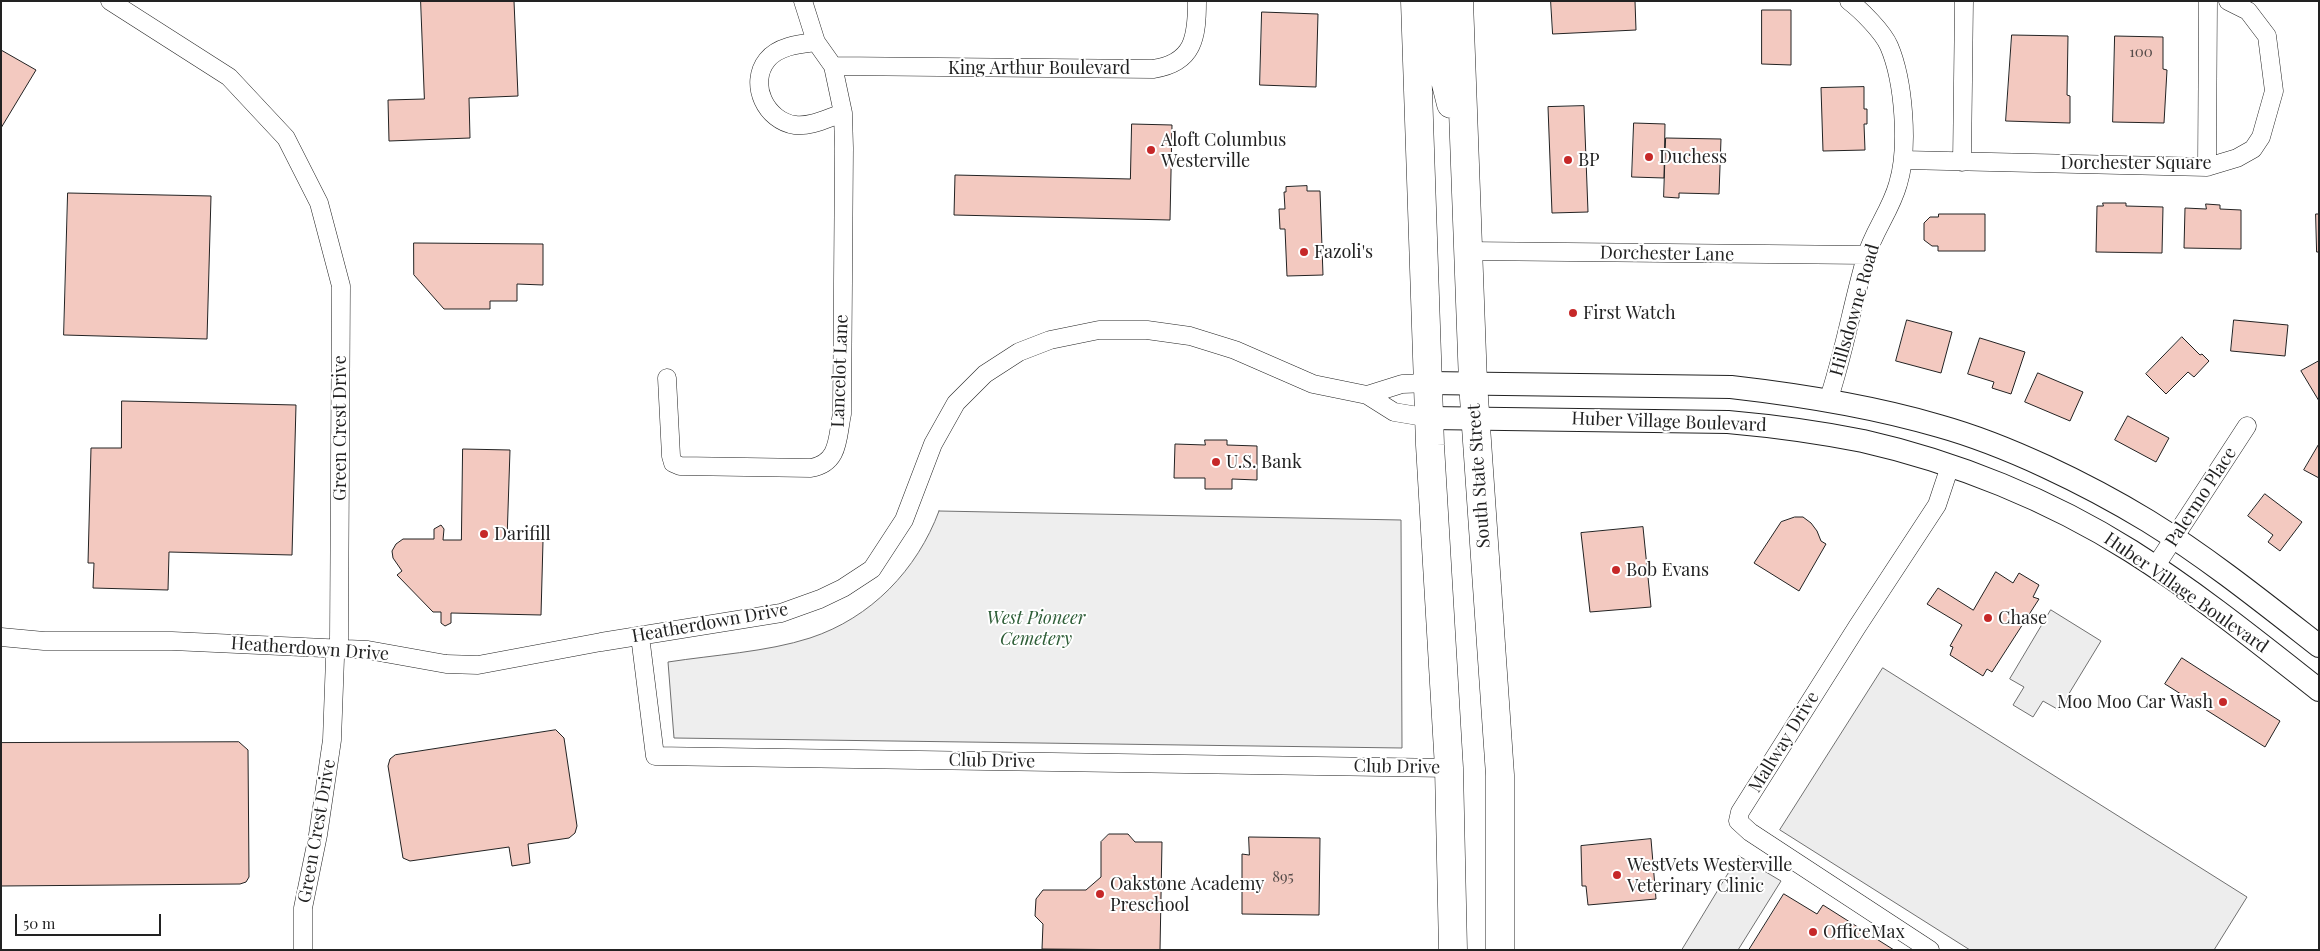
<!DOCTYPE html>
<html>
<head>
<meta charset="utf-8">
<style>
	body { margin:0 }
	#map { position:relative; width:2320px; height:951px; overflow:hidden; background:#fff; font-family:"Playfair Display",serif }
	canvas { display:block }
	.frame { position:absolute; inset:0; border:2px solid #222; pointer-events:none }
	.scale { position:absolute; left:15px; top:914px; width:146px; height:22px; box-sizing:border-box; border:2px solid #222; border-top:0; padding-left:6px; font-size:15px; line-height:18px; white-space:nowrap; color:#222; -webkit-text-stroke:4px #fff; paint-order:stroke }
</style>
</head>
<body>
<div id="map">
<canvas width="2320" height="951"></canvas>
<div class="frame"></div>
<div class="scale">50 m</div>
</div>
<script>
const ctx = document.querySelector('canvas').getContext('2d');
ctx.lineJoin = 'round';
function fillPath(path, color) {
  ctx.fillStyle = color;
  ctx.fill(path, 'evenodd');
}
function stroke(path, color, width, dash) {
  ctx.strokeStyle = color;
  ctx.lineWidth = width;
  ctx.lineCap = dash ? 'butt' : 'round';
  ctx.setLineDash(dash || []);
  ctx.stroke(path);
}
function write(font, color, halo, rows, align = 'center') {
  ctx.font = font + ' "Playfair Display",serif';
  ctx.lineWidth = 4;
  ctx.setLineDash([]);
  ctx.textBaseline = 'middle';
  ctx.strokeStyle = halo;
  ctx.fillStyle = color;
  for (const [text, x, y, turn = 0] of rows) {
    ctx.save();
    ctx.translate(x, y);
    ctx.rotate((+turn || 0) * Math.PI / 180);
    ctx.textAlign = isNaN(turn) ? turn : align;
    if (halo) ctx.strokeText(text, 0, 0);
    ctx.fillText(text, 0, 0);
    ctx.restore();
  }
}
const green = new Path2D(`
	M 939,511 L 1401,520 L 1402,748 L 674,738 L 668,662 C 713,655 767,652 810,638 C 871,618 917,570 939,511 Z`);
const parking = new Path2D(`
	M 2051,610 L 2101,641 L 2059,710 L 2043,701 L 2033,717 L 2013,705 L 2024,687 L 2010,679 Z
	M 1883,668 L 2247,897 L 2214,950 L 1970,950 L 1780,830 Z
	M 1739,856 L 1781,881 L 1738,950 L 1682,950 Z`);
const building = new Path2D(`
	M 421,1 L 514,1 L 518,96 L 469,98 L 470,138 L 389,141 L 388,100 L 424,99 Z
	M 1551,1 L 1635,1 L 1636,30 L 1553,34 Z
	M 1762,10 L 1791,10 L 1791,65 L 1762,64 Z
	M 1262,12 L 1318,14 L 1316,87 L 1260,85 Z
	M 2012,35 L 2068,36 L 2067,95 L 2070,96 L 2070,123 L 2006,121 Z
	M 2115,36 L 2163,37 L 2163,69 L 2167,70 L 2164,123 L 2113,122 Z
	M 1,50 L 36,70 L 1,128 Z
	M 1864,87 L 1864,109 L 1867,109 L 1867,124 L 1864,124 L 1865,150 L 1823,151 L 1821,88 Z
	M 1584,106 L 1588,212 L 1552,213 L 1548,107 Z
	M 1634,123 L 1665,124 L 1664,178 L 1632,177 Z
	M 1132,124 L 1172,125 L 1170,220 L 954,215 L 955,175 L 1130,179 Z
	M 1666,138 L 1721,139 L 1719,194 L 1679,193 L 1679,198 L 1664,197 Z
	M 1307,186 L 1307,191 L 1320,191 L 1323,275 L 1287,276 L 1285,229 L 1280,229 L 1279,209 L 1285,209 L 1284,192 L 1286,192 L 1286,187 Z
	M 68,193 L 211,196 L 207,339 L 64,335 Z
	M 2103,203 L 2126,203 L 2126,206 L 2163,207 L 2162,253 L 2096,252 L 2097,206 L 2103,206 Z
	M 2206,204 L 2220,205 L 2220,209 L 2241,210 L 2241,249 L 2184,248 L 2185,208 L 2206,209 Z
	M 1939,214 L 1985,214 L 1985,251 L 1938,251 L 1938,246 L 1932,246 L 1924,240 L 1924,223 L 1930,217 L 1938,217 Z
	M 2316,214 L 2319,214 L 2319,252 L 2317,252 Z
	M 414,243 L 543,244 L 543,285 L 517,284 L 517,301 L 490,301 L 490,309 L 444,309 L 414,275 Z
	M 1907,320 L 1952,332 L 1941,373 L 1896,361 Z
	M 2234,320 L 2288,325 L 2285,356 L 2231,351 Z
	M 2182,337 L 2200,355 L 2202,354 L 2209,361 L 2194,377 L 2188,372 L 2166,394 L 2146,374 Z
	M 1980,338 L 2025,352 L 2011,394 L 1992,388 L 1994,382 L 1968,374 Z
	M 2319,361 L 2319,401 L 2301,371 Z
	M 2038,373 L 2083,392 L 2070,421 L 2025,402 Z
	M 122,401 L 296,405 L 292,555 L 169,552 L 168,590 L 93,588 L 94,563 L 88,563 L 91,448 L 121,448 Z
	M 2128,416 L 2169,438 L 2156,462 L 2115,440 Z
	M 1205,440 L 1227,440 L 1227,445 L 1257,446 L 1257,480 L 1232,479 L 1232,489 L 1205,489 L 1205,478 L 1174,478 L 1175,444 L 1205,445 Z
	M 2319,444 L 2319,478 L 2304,470 Z
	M 463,449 L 510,450 L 507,540 L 543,541 L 541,615 L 451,613 L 451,623 L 445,626 L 441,623 L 441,612 L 433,612 L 397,575 L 402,571 L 393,558 L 392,551 L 396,544 L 403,539 L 434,539 L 434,529 L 441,525 L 444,529 L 443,540 L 461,540 Z
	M 2265,494 L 2302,522 L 2280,551 L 2268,542 L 2273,535 L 2248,516 Z
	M 1795,517 L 1803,517 L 1811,523 L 1817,531 L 1821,541 L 1826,544 L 1799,591 L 1754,563 L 1781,522 Z
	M 1643,527 L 1651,607 L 1590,612 L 1581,533 Z
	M 1996,572 L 2013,583 L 2019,573 L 2039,585 L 2033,597 L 2039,599 L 1992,672 L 1987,669 L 1983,676 L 1950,655 L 1953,647 L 1950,646 L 1962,625 L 1927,604 L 1938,588 L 1973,610 Z
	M 2182,658 L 2280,721 L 2265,747 L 2165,684 Z
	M 556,730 L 564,738 L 577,826 L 575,833 L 569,838 L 528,844 L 530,863 L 512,866 L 509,847 L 410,861 L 403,858 L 388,766 L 390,759 L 395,755 Z
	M 239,742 L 248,750 L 249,877 L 246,882 L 240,884 L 1,886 L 1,743 Z
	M 1109,834 L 1128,834 L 1135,842 L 1162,842 L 1160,950 L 1042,949 L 1043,924 L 1035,916 L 1036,899 L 1043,890 L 1086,890 L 1101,877 L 1101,842 Z
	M 1249,837 L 1320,838 L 1319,915 L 1242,914 L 1242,854 L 1249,855 Z
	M 1651,839 L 1656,899 L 1588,905 L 1586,886 L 1582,886 L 1581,846 Z
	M 1784,894 L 1817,914 L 1823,905 L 1894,950 L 1749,950 Z`);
const minor = new Path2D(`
	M 110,1 L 229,77 L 286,138 L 319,203 L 341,286 L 339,641 L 335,658 L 332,740 L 318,835 L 303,908 L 303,950
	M 816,42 C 799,44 778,46 767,60 C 748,84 766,121 795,125 C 811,127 827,118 843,113
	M 833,66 L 1153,69 C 1194,63 1197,37 1197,1
	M 1904,160 L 2207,167 L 2237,158 L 2253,149 L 2261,137 L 2274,91 L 2267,36 L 2248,11 L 2228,1
	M 1962,162 L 1964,1
	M 2207,167 L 2208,1
	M 1468,251 L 1866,255
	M 667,378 L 671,456 L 673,463 L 680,466 L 811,468 C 840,463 837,437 842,414 L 844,148 L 843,113 L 833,66 L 816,42 L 803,1
	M 1367,395 L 1402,384 L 1429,383
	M 1828,401 C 1844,354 1852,305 1866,257 C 1873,232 1891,210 1898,184 C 1909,148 1904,81 1889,46 C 1883,32 1861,10 1849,1
	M 2155,567 L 2247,426
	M 640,636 L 655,756 L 1449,768
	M 1,637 L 44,641 L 172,641 L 368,650 L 446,664 L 478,665 L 601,642 L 781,613 L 820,599 L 843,588 L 872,569 L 904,520 L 933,444 L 956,403 L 985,374 L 1019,352 L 1050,340 L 1099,330 L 1147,330 L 1190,336 L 1235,350 L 1313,384 L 1367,395 L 1394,412 L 1430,418
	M 1930,950 L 1750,832 L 1738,821 L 1740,812 L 1857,627 L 1937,505 L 1950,466`);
const tertiary = new Path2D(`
	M 1429,383 L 1731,387 C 1801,395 1871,406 1939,426 C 2007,445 2087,484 2148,521 C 2208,558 2264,603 2319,646
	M 1430,418 L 1728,422 C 1773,426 1818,432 1863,441 C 1956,462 2050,500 2131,551 C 2196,592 2258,642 2319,690`);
const primary = new Path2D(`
	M 1415,1 L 1430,445 L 1449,768 L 1453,950
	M 1437,1 L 1440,60 L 1451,104
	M 1459,1 L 1473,383 L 1500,775 L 1500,950`);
const markers = [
	[1151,150,5,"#c62828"],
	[1649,157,5,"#c62828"],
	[1568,160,5,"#c62828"],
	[1304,252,5,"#c62828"],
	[1573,313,5,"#c62828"],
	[1216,462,5,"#c62828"],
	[484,534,5,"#c62828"],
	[1616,570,5,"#c62828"],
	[1988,618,5,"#c62828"],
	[2223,702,5,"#c62828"],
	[1617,875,5,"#c62828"],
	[1100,894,5,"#c62828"],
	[1813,932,5,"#c62828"]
];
const numberNames = [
	["100",2141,52],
	["895",1283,877]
];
const streetNames = [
	["King Arthur Boulevard",1039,68],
	["Dorchester Square",2136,163],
	["Dorchester Lane",1667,254,1],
	["Hillsdowne Road",1855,310,-74],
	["Lancelot Lane",840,371,-88],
	["Huber Village Boulevard",1669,422,2],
	["Green Crest Drive",340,428,-90],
	["South State Street",1479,476,-94],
	["Palermo Place",2201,497,-57],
	["Huber Village Boulevard",2186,593,35],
	["Heatherdown Drive",710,623,-10],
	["Heatherdown Drive",310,649,4],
	["Mallway Drive",1784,742,-58],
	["Club Drive",992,761,1],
	["Club Drive",1397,767,1],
	["Green Crest Drive",317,831,-80]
];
const poiNames = [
	["Aloft Columbus",1161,140],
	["Westerville",1161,161],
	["Duchess",1659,157],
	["BP",1578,160],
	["Fazoli's",1314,252],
	["First Watch",1583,313],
	["U.S. Bank",1226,462],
	["Darifill",494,534],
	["Bob Evans",1626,570],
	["Chase",1998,618],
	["Moo Moo Car Wash",2213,702,"right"],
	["WestVets Westerville",1627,865],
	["Veterinary Clinic",1627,886],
	["Oakstone Academy",1110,884],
	["Preschool",1110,905],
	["OfficeMax",1823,932]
];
const parkNames = [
	["West Pioneer",1036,618],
	["Cemetery",1036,639]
];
fillPath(green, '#eee');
stroke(green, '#6f6f6f', 1);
fillPath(parking, '#ededed');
stroke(parking, '#6f6f6f', 1);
fillPath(building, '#f3c9c0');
stroke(building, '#222', 1);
stroke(minor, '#222', 19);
stroke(tertiary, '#222', 24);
stroke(primary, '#222', 29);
stroke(minor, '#fff', 18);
stroke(tertiary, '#fff', 22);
stroke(primary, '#fff', 28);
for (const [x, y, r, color] of markers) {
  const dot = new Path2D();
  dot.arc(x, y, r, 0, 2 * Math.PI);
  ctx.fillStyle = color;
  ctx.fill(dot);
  stroke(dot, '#fff', 2);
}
write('15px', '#564c4a', null, numberNames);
write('18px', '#222', '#fff', streetNames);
write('18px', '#222', '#fff', poiNames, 'left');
write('italic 18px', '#2f5e38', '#fff', parkNames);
</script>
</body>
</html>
